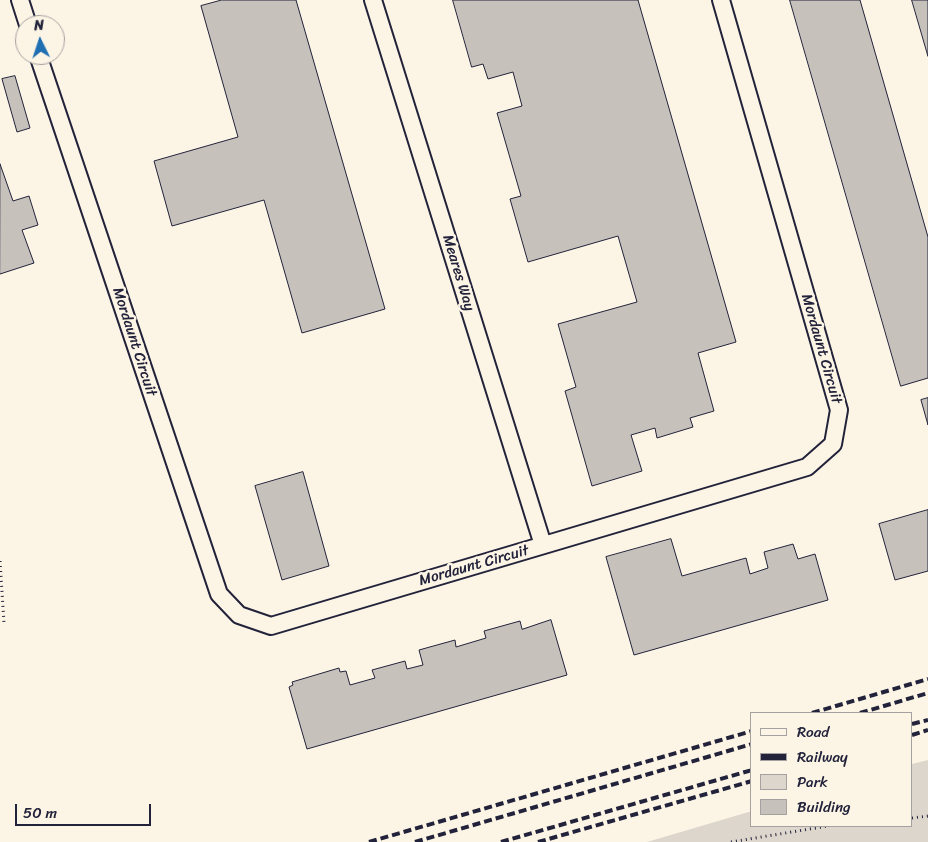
<!DOCTYPE html>
<html>
<head>
<meta charset="utf-8">
<style>
	body { margin:0 }
	#map { position:relative; width:928px; height:842px; overflow:hidden; background:#fcf5e5; font-family:Sriracha,sans-serif }
	canvas { display:block }
	.legend { position:absolute; left:750px; top:712px; width:162px; height:115px; box-sizing:border-box; background:#fcf5e5; border:1px solid #a5a1a1; margin:0; padding:6px 9px; list-style:none; font-size:15px; color:#22223b }
	.legend li { display:flex; align-items:center; gap:10px; height:25px }
	.legend b { width:25px; border:1px solid #a5a1a1 }
	.north { position:absolute; left:15px; top:15px; width:50px; height:50px; box-sizing:border-box; background:#fcf5e5; border:1px solid #a5a1a1; border-radius:50%; rotate:356deg; font-size:14px; font-weight:700; line-height:20px; text-align:center; color:#22223b }
	.north::after { content:''; display:block; margin:auto; width:18px; height:22px; background:#1f6fb2; clip-path:polygon(50% 0,100% 100%,50% 72%,0 100%) }
	.scale { position:absolute; left:15px; top:804px; width:136px; height:22px; box-sizing:border-box; border:2px solid #22223b; border-top:0; padding-left:6px; font-size:15px; line-height:18px; white-space:nowrap; color:#22223b; -webkit-text-stroke:4px #fcf5e5; paint-order:stroke }
</style>
</head>
<body>
<div id="map">
<canvas width="928" height="842"></canvas>
<ul class="legend">
<li><b style="height:6px;background:#fcf5e5"></b>Road</li>
<li><b style="height:6px;background:#22223b"></b>Railway</li>
<li><b style="height:14px;background:#dcd6cc"></b>Park</li>
<li><b style="height:14px;background:#c6c1bb"></b>Building</li>
</ul>
<div class="north">N</div>
<div class="scale">50 m</div>
</div>
<script>
const ctx = document.querySelector('canvas').getContext('2d');
ctx.lineJoin = 'round';
function fillPath(path, color) {
  ctx.fillStyle = color;
  ctx.fill(path, 'evenodd');
}
function stroke(path, color, width, dash) {
  ctx.strokeStyle = color;
  ctx.lineWidth = width;
  ctx.lineCap = dash ? 'butt' : 'round';
  ctx.setLineDash(dash || []);
  ctx.stroke(path);
}
function write(font, color, halo, rows, align = 'center') {
  ctx.font = font + ' Sriracha,sans-serif';
  ctx.lineWidth = 5;
  ctx.setLineDash([]);
  ctx.textBaseline = 'middle';
  ctx.strokeStyle = halo;
  ctx.fillStyle = color;
  for (const [text, x, y, turn = 0] of rows) {
    ctx.save();
    ctx.translate(x, y);
    ctx.rotate((+turn || 0) * Math.PI / 180);
    ctx.textAlign = isNaN(turn) ? turn : align;
    if (halo) ctx.strokeText(text, 0, 0);
    ctx.fillText(text, 0, 0);
    ctx.restore();
  }
}
const green = new Path2D(`
	M 928,760 L 928,842 L 647,842 L 752,811 L 752,826 L 912,826 L 912,764 Z`);
const building = new Path2D(`
	M 222,0 L 296,0 L 385,309 L 302,333 L 264,200 L 172,226 L 154,161 L 238,137 L 201,6 Z
	M 453,0 L 638,0 L 736,342 L 698,353 L 714,411 L 690,418 L 693,427 L 657,438 L 655,428 L 631,435 L 642,471 L 592,486 L 565,391 L 576,387 L 558,324 L 637,302 L 618,236 L 528,262 L 510,199 L 521,196 L 497,113 L 522,106 L 513,72 L 488,79 L 483,64 L 472,67 Z
	M 790,0 L 860,0 L 928,237 L 928,378 L 901,386 Z
	M 912,0 L 928,0 L 928,56 Z
	M 15,76 L 30,128 L 17,132 L 2,79 Z
	M 0,164 L 13,201 L 29,196 L 38,225 L 22,230 L 34,263 L 0,274 Z
	M 928,398 L 928,425 L 921,400 Z
	M 303,472 L 329,566 L 282,580 L 255,486 Z
	M 928,510 L 928,571 L 895,580 L 879,524 Z
	M 671,539 L 682,576 L 746,558 L 750,574 L 768,568 L 764,552 L 793,544 L 798,559 L 815,554 L 828,600 L 634,655 L 606,557 Z
	M 551,620 L 567,675 L 307,749 L 289,687 L 293,685 L 292,682 L 339,668 L 340,672 L 346,671 L 350,685 L 375,678 L 372,670 L 405,661 L 407,669 L 423,665 L 419,650 L 455,640 L 456,647 L 486,638 L 484,631 L 520,621 L 522,629 Z`);
const path = new Path2D(`
	M 0,561 L 4,623
	M 912,818 L 928,816
	M 731,842 L 828,826`);
const minor = new Path2D(`
	M 20,0 L 28,25
	M 373,0 L 543,545
	M 38,55 L 219,594 L 239,615 L 271,626 L 807,467 L 833,444 L 839,410 L 721,0`);
const rail = new Path2D(`
	M 812,713 L 928,679
	M 860,713 L 928,693
	M 912,724 L 928,720
	M 912,735 L 928,730
	M 369,842 L 752,731
	M 415,842 L 752,744
	M 501,842 L 752,770
	M 538,842 L 752,781`);
const streetNames = [
	["Meares Way",458,273,73],
	["Mordaunt Circuit",134,342,72],
	["Mordaunt Circuit",821,349,74],
	["Mordaunt Circuit",474,566,-16]
];
fillPath(green, '#dcd6cc');
fillPath(building, '#c6c1bb');
stroke(building, '#22223b', 1);
stroke(minor, '#22223b', 20);
stroke(path, '#22223b', 3, [1, 4]);
stroke(minor, '#fcf5e5', 16);
stroke(rail, '#22223b', 4, [8, 4]);
write('15px', '#22223b', '#fcf5e5', streetNames);
</script>
</body>
</html>
